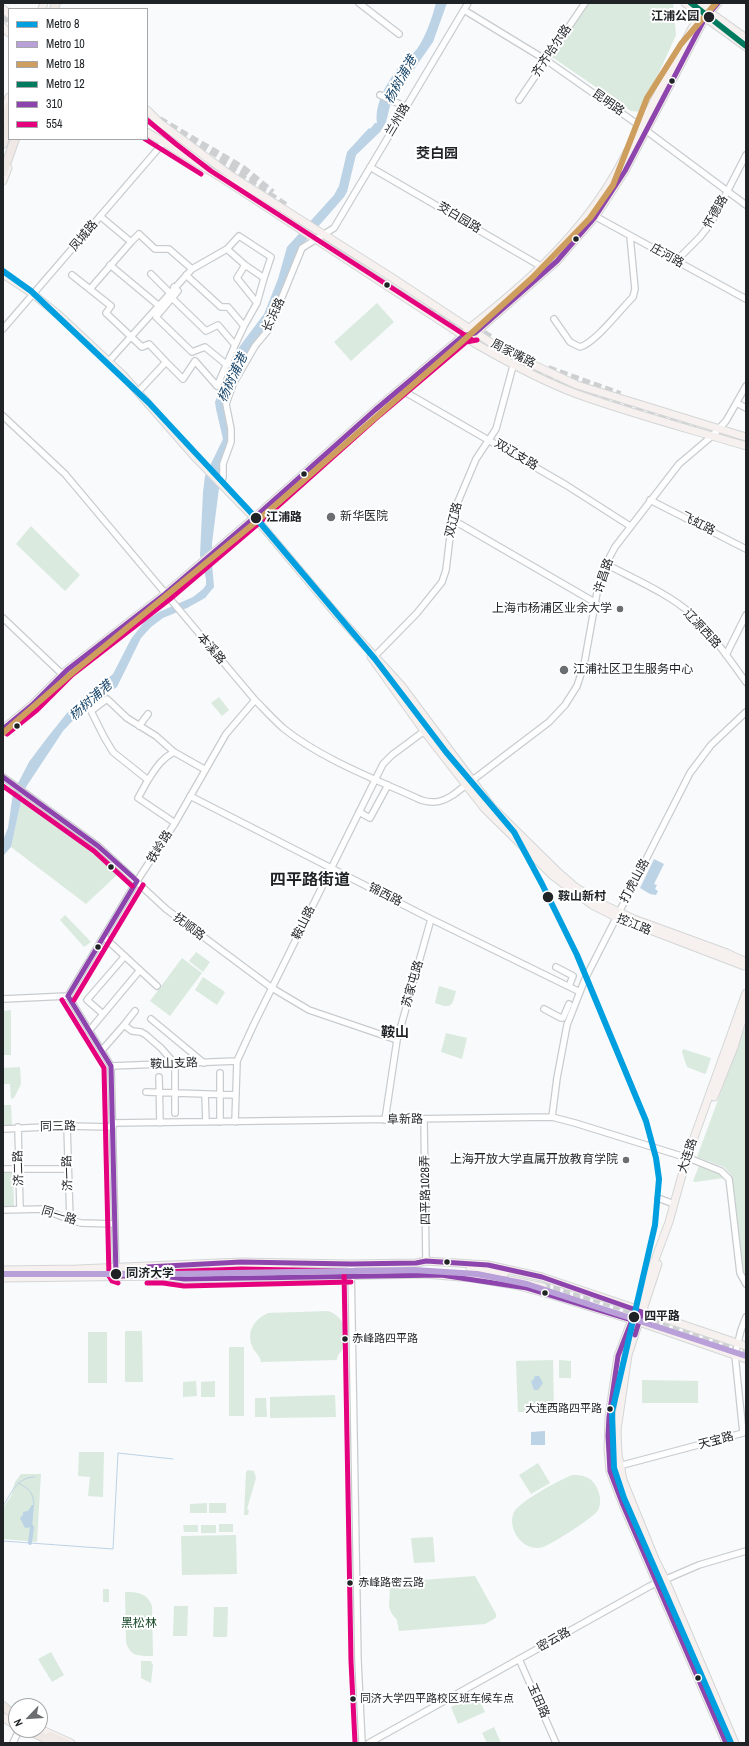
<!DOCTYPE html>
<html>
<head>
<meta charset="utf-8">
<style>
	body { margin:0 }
	#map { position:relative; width:749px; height:1746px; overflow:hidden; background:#f8fafc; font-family:"Archivo Narrow",sans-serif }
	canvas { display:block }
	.frame { position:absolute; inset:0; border:4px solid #1f2326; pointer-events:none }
	.legend { position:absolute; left:8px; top:8px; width:140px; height:132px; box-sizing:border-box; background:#fff; border:1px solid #a5a7a8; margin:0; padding:5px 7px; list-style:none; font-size:12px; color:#1f2326 }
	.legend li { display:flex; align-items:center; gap:8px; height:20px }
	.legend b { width:20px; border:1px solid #a5a7a8 }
	.north { position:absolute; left:8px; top:1698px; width:40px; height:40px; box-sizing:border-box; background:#fff; border:1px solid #a5a7a8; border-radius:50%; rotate:245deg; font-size:11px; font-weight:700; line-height:16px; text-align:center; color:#1f2326 }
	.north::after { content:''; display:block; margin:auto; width:14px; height:18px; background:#6b6e71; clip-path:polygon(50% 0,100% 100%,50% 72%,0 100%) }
</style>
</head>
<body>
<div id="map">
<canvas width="749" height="1746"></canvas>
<div class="frame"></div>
<ul class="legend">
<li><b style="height:5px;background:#009fdf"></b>Metro 8</li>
<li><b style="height:5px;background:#b9a0d9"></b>Metro 10</li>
<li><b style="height:5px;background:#cd9e5e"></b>Metro 18</li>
<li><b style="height:5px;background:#007b5f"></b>Metro 12</li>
<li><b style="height:5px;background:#8e44ad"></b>310</li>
<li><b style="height:5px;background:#e5007d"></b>554</li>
</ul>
<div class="north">N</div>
</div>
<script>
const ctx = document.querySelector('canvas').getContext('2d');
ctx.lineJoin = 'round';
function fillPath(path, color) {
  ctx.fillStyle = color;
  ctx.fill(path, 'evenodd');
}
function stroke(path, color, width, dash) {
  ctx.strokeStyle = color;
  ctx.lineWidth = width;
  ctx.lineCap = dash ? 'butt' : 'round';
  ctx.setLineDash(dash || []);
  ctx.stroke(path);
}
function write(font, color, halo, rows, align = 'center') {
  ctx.font = font + ' "Archivo Narrow","Noto Sans SC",sans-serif';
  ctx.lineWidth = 4;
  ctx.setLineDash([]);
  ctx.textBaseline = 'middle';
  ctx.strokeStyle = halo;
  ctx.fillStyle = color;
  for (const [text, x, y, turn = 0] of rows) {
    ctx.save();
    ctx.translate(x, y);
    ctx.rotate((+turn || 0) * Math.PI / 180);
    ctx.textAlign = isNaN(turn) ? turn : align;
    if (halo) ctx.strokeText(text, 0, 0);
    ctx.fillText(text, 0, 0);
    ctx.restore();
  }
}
const green = new Path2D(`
	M 587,3 L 673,3 L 676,35 L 641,112 L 631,111 L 552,57 Z
	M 377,303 L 394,322 L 351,361 L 334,342 Z
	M 31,526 L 80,575 L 65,591 L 16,544 Z
	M 219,697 L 229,710 L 222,716 L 211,703 Z
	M 22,797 L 66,826 L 119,873 L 86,904 L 11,847 Z
	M 65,915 L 91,942 L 84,947 L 60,920 Z
	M 196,952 L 210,962 L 203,972 L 189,961 Z
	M 182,958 L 202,973 L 170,1016 L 150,1001 Z
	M 203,977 L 225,992 L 217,1005 L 195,990 Z
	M 439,986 L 456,991 C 452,1007 451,1009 435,1003 Z
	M 11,1010 L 11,1055 L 3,1055 L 3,1011 Z
	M 746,1024 L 746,1276 L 742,1267 L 731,1175 L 724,1167 L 697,1157 Z
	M 446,1033 L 467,1038 L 462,1059 L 441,1052 Z
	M 683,1049 L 711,1058 L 706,1073 L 705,1074 L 687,1067 L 682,1052 Z
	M 20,1067 L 21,1084 L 14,1098 L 11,1099 L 10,1084 L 3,1084 L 3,1068 Z
	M 3,1105 L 11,1105 L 12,1125 L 3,1125 Z
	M 699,1166 L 720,1173 L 724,1178 L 695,1182 L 693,1181 Z
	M 3,1172 L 13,1172 L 14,1207 L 3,1207 Z
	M 328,1311 C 342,1315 351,1333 344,1347 C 341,1353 337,1354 337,1360 L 261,1362 C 260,1355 255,1353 252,1346 C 246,1331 255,1319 268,1313 Z
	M 125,1331 L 142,1331 L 143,1382 L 125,1382 Z
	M 88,1332 L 107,1332 L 107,1383 L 88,1383 Z
	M 229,1347 L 244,1347 L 244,1416 L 229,1416 Z
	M 553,1360 L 554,1410 L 550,1410 C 543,1401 536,1402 526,1407 L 526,1412 L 518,1412 L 516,1361 Z
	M 559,1360 L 571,1361 L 571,1378 L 559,1378 Z
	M 642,1380 L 698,1381 L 698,1403 L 642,1403 Z
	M 196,1381 L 197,1396 L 183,1397 L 183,1382 Z
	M 215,1381 L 215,1397 L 201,1397 L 201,1382 Z
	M 335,1395 L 336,1417 L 270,1418 L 270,1397 Z
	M 255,1398 L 266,1398 L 267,1417 L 255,1417 Z
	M 79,1452 L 104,1452 L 103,1497 L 88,1496 L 90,1477 L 78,1476 Z
	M 538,1463 L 550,1483 L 531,1494 L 519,1475 Z
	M 248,1470 L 254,1471 L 256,1478 L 247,1509 L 249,1510 L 248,1515 L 244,1515 L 246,1472 Z
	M 21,1474 L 41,1474 L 37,1542 L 3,1539 L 3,1508 L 11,1496 L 15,1482 Z
	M 573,1475 C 583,1475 591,1477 596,1486 C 600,1494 602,1502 598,1510 C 595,1517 552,1544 543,1547 C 524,1553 506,1529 514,1512 C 519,1502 562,1478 573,1475 Z
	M 207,1503 L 207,1513 L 190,1513 L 190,1504 Z
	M 209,1503 L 226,1503 L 226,1513 L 209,1513 Z
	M 219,1524 L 233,1524 L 233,1532 L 219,1532 Z
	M 183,1525 L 198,1525 L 198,1532 L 184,1532 Z
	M 201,1525 L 216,1525 L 216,1533 L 201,1533 Z
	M 236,1535 L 237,1574 L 182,1575 L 181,1536 Z
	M 433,1537 L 435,1562 L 414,1563 L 411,1538 Z
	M 475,1576 L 496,1614 L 496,1617 L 494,1619 L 485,1624 L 399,1631 L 397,1620 L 392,1614 L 389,1607 L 390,1586 L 395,1585 L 395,1582 Z
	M 103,1589 L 109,1589 L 109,1602 L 103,1602 Z
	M 125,1592 C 138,1592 147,1593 152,1606 L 153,1656 C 140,1656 130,1657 126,1642 Z
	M 174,1606 L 188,1606 L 187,1636 L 173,1636 Z
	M 214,1607 L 228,1607 L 227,1637 L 213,1637 Z
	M 51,1652 L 64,1675 L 52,1682 L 38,1659 Z
	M 141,1661 L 151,1661 L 153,1665 L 151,1683 L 141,1678 Z
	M 477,1695 L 485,1712 L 458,1724 L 451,1707 Z
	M 494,1727 L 501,1743 L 487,1743 L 482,1733 Z`);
const water = new Path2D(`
	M 436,3 L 447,3 L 433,42 L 391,102 L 386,122 L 380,132 L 356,155 L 347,192 L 344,197 L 302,245 L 275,315 L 224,404 L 224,410 L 229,438 L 222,465 L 212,543 L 212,564 L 214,587 L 205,598 L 187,608 L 163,618 L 151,627 L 141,638 L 117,687 L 96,700 L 79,714 L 63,731 L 26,787 L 22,797 L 11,847 L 3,856 L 3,840 L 8,828 L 13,793 L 29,762 L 47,738 L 67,713 L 113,674 L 131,639 L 145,621 L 159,612 L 193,597 L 203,589 L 206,585 L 206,579 L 200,555 L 203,492 L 205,476 L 223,439 L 216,409 L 215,402 L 237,350 L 264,314 L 278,279 L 287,247 L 334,195 L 339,186 L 347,152 L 369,128 L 370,129 L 375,123 L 377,123 C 374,102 390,77 403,62 C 408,57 413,54 417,49 C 426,36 432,18 436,3 Z
	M 654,859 L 664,864 L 654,884 L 657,885 L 655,889 L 658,891 L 656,895 L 650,894 L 640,888 Z
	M 535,1376 L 539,1376 L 543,1383 L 538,1390 L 534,1390 L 531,1381 L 533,1380 Z
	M 545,1431 L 545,1445 L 531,1445 L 531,1432 Z
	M 32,1505 L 34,1505 L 32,1527 L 25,1528 L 20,1518 L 23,1515 L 23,1512 L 28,1511 Z`);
const stream = new Path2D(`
	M 18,1483 C 30,1489 33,1492 34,1505
	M 3,1506 C 12,1492 17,1477 35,1477
	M 3,1541 L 113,1549 L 118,1453 L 173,1459`);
const canal = new Path2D(`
	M 30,1543 L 32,1527`);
const majorTunnel = new Path2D(`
	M 161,1273 L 182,1273
	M 45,1274 L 119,1273
	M 544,1282 L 746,1350
	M 543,1287 L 592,1304`);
const highwayTunnel = new Path2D(`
	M 3,16 L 9,20
	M 159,120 L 243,169 L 272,193
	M 218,162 L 287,207
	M 428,309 L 501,355
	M 473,327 L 514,353
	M 548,369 L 620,395
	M 534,372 L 599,397 L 696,428`);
const minor = new Path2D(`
	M 359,3 L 399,34
	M 464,10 L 546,60 L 640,126 L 746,205
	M 380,95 L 406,107
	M 519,100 L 585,3
	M 370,167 L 537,264 L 542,269
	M 589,213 L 746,299
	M 131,242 L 139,234 L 155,249 L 169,249 L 192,269
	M 227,249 L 245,265 L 264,278 L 257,303
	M 676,261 L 700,237 L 711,223 L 746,155
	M 110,265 L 158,305
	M 151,274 L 169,292
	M 72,275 L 111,306 L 106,313 L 142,347 L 149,344 L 166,362 L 138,392
	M 186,275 L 221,307 L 228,307 L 244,326 L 235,345
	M 174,287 L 178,291 L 156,317 L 192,352 L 205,347 L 227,365
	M 90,289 L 131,242 L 100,216
	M 554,319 L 570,342 L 580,347 C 595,343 620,310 633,297 L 635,289 L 630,236
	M 244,326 L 257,303 L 237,278 L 245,265
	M 3,329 L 164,142
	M 109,361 L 192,269 L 227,249 L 239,236 L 271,257 L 264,278
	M 166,362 L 183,379 L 195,361 L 217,386 L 235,345 L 218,325 L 206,331 L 172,298
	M 400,389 L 566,485 L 630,526
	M 737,403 L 746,408
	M 3,416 L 65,474 L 255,700 C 264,709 273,719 283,728 C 323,760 375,779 421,800 C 434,804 442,802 453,795 L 549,722 L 565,705 L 577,686 L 584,665 L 598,587 L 606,564 L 615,547 L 679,464 L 712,436 L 726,421 L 746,386
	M 221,483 L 223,477 L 223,464 L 231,442 L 231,429 L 226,404 L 233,384 L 255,346 L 269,329 L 302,248 L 334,228 L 468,3
	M 650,500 L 746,549
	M 453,520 L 596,603
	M 606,564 C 632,578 669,594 690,613 C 712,633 729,659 746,682
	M 3,618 L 62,674
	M 726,655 L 746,615
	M 373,658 L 417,613 L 442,582 L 446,570 L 451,528 L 457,504 L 476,459 L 496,429 L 513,366
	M 139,726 L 148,714
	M 3,777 L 98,846 L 166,909 L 272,988 L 309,1010 L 397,1040
	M 148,780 C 156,768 161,759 174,752
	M 190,796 L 431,919 L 580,992
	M 359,812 L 370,818 L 388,785
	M 175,823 L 138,798 L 148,780 L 113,752 L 104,737 L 91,711 L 107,699 L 127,718 L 156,736 L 174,752 L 204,769
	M 104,937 L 157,986
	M 556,967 L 573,976 L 569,986
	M 68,996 L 137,881 L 175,823 L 226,734 L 255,700
	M 68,996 L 111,1066 L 116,1276
	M 3,999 L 68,996
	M 544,1009 L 561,1018 L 563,1018 L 569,1004
	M 103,1014 L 87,1000 L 125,956
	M 151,1019 L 204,1063
	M 124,1025 L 135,1011
	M 89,1031 L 140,970
	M 103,1049 L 124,1025 L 132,1031 L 141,1032 L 146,1035 L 161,1048 L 175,1064 L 175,1113
	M 111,1066 L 237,1061
	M 220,1073 L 220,1122
	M 159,1077 L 160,1123
	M 146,1092 L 236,1095
	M 205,1094 L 206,1122
	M 552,1117 L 557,1078 L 567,1025 L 585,979 L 690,773 L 711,745 L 746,712
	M 424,1119 L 426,1261
	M 385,1120 L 397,1040 L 431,919
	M 235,1122 L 237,1061 L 254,1024 L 383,764 L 392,755 L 431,726
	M 112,1123 L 552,1117 L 575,1123 L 691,1159 L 721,1171 L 729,1179 L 730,1187 L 740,1273 L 746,1284
	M 67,1126 L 70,1220
	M 18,1127 L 20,1209
	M 3,1129 L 67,1126 L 113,1127
	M 3,1169 L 67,1169
	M 658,1198 L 674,1204
	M 3,1210 L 43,1209 L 70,1220 L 81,1223 L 115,1224
	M 351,1264 L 358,1661 L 362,1743
	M 619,1466 L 743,1433 L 735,1355 L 741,1330 L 746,1317
	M 519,1659 L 556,1743
	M 13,1743 L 19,1730
	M 369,1743 L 650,1586 L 699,1565 L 746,1551`);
const major = new Path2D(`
	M 685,3 L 746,47
	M 697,3 L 746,38
	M 3,9 L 9,14
	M 42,9 L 44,3
	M 3,27 L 9,33
	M 147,110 L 160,123 L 233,177 L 391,277 L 502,350 L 577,385 L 746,437
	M 4,112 L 9,97
	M 147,132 L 228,182 L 476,344 C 509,363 542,381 577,394 C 632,414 690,429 746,446
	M 3,181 L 8,168
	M 3,274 L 33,294 L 60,316 L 123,375 L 194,456 L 263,527 L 337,615 L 401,685 L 492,807 L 558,872 L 574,886 L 600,903 L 634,919 L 727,953 L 746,962
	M 471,334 L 475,333 L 557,261 L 595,217 L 625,171 L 705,18 L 718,3
	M 371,657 L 424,731 L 484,808 L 553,876 L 592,905 L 616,917 L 744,966
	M 3,729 L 32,705 L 67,670 L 165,594 L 254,518 L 375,410 L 463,336 L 468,329 C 526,284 583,233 619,167 C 637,133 656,98 674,63 C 685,43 694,19 710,3
	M 714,1097 L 734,1047 L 746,1007
	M 658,1264 L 628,1355 L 617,1430 L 618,1454 L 623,1480 L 655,1559 L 665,1579 L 735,1743
	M 213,1268 L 281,1268 L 290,1264
	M 470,1268 L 505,1273
	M 3,1270 L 78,1269 L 241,1262 L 351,1264 L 416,1263 L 426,1261 L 488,1265 L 542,1277 L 746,1346
	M 182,1273 L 216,1273
	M 3,1278 L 163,1276 L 184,1279 L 425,1274 L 472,1278 L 515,1285 L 545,1293 L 639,1322 L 746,1359
	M 510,1280 L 543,1287
	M 3,1717 L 16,1726
	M 40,1729 L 71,1743
	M 726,1743 L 623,1505 L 610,1471 L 608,1450 L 609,1417 L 618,1356 L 656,1257 L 669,1222 L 687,1157 L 746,993`);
const highway = new Path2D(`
	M 54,9 L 56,3
	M 3,123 L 9,106
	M 3,144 L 9,126
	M 3,173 L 15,139
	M 3,1706 L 16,1717
	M 28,1730 L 55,1743
	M 50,1736 L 66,1743`);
const bus1 = new Path2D(`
	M 3,729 L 32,705 L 67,670 L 165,594 L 254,518 L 375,410 L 463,336 L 475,333 L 557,261 L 595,217 L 625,171 L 705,18 L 718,3
	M 3,777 L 98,846 L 137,881
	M 68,996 L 111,1066 L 116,1276 L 163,1276 L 184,1279 L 441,1275 L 527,1288 L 632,1320 L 618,1356 L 609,1417 L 608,1436 L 610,1471 L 623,1505 L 726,1743
	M 68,996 L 137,881
	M 147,1267 L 241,1262 L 351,1264 L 416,1263 L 426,1261 L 488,1265 L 542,1277 L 642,1312 L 635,1335`);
const bus2 = new Path2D(`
	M 147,120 L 176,144 L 211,171 L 471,339
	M 145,139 L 201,174
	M 7,734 L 37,710 L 72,675 L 170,599 L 259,523 L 380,415 L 466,342 L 477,340
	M 3,786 L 94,851 L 132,886
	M 62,1000 L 104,1068 L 109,1276 L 112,1281 L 118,1283
	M 74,1000 L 143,885
	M 116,1274 L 241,1269 L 344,1271 L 351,1661 L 355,1743
	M 147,1283 L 163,1283 L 184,1286 L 351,1282`);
const metro1 = new Path2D(`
	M 3,271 L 31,291 L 149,403 L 256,518 L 375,659 L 446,752 L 514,832 L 542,884 L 577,955 L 646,1121 L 656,1158 L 659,1179 L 655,1225 L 612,1412 L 614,1468 L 624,1498 L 731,1743`);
const metro2 = new Path2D(`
	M 3,1274 L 170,1274 L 414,1270 L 477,1274 L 527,1284 L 746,1356`);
const metro3 = new Path2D(`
	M 3,733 L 71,674 L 263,516 L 455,348 L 532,278 L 590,218 L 613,185 L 647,98 L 681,44 L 716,3`);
const metro4 = new Path2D(`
	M 691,3 L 746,46`);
const markers = [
	[709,17,6,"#1f2326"],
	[672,81,3.5,"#1f2326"],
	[576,239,3.5,"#1f2326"],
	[387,285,3.5,"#1f2326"],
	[304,474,3.5,"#1f2326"],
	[331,517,5,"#6b6e71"],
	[256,518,6,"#1f2326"],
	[620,609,4,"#6b6e71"],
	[564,670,5,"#6b6e71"],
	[17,726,3.5,"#1f2326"],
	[111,867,3.5,"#1f2326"],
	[548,897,6,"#1f2326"],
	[98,947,3.5,"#1f2326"],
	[626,1160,4,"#6b6e71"],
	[447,1262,3.5,"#1f2326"],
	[116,1274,6,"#1f2326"],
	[545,1293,3.5,"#1f2326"],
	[634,1317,6,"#1f2326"],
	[345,1339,3.5,"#1f2326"],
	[610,1409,3.5,"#1f2326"],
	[350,1583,3.5,"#1f2326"],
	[698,1678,3.5,"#1f2326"],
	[353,1699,3.5,"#1f2326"]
];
const busNames = [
	["赤峰路四平路",352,1339],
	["大连西路四平路",602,1409,"right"],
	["赤峰路密云路",358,1583],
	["同济大学四平路校区班车候车点",360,1699]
];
const stopNames = [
	["江浦公园",699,17,"right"],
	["江浦路",266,518],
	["鞍山新村",558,897],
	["同济大学",126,1274],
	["四平路",644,1317]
];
const streetNames = [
	["齐齐哈尔路",552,51,-56],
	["昆明路",608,103,35],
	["兰州路",398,120,-59],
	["怀德路",716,212,-60],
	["茭白园路",459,218,31],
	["凤城路",84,236,-50],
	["庄河路",667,256,29],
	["长浜路",274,315,-65],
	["周家嘴路",513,354,27],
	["双辽支路",516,455,31],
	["双辽路",454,520,-76],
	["飞虹路",698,524,27],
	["许昌路",604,576,-71],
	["辽源西路",702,629,47],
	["本溪路",211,649,49],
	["铁岭路",160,847,-58],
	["打虎山路",635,881,-62],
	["锦西路",385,895,27],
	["鞍山路",304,923,-64],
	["控江路",634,925,22],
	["抚顺路",189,927,37],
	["苏家屯路",413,984,-74],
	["鞍山支路",174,1064,-2],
	["阜新路",405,1120,-1],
	["同三路",58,1127,-1],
	["大连路",688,1156,-72],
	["济二路",19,1168,-92],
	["济一路",68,1173,-92],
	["四平路1028弄",426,1190,-91],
	["同一路",59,1216,17],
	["天宝路",716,1441,-15],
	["密云路",554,1640,-29],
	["玉田路",538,1701,66]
];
const poiNames = [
	["新华医院",340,517],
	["上海市杨浦区业余大学",612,609,"right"],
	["江浦社区卫生服务中心",573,670],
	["上海开放大学直属开放教育学院",618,1160,"right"]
];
const parkNames = [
	["黑松林",139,1624]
];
const waterNames = [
	["杨树浦港",401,80,-61],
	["杨树浦港",233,378,-65],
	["杨树浦港",91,701,-42]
];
const quarterNames = [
	["茭白园",437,154],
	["鞍山",395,1033]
];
const districtNames = [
	["四平路街道",310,881]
];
fillPath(green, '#daeadf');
fillPath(water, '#bcd2e5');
stroke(stream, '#bcd2e5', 1);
stroke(canal, '#bcd2e5', 4);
stroke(majorTunnel, '#cdcfd1', 7, [7, 3.5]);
stroke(highwayTunnel, '#cdcfd1', 8, [8, 4]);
stroke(minor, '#c9ccce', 8);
stroke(major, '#d4d6d7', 9);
stroke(highway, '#d4d6d7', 10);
stroke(minor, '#fefeff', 5.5);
stroke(major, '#f6f1ee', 7);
stroke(highway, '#f0e8e4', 8);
stroke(bus1, '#8e44ad', 5);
stroke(bus2, '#e5007d', 5);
stroke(metro1, '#009fdf', 6);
stroke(metro2, '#b9a0d9', 6);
stroke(metro3, '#cd9e5e', 6);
stroke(metro4, '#007b5f', 6);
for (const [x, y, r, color] of markers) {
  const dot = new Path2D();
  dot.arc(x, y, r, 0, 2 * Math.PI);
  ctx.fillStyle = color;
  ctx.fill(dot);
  stroke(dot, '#fff', 1.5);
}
write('11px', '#1f2326', '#fff', busNames, 'left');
write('bold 12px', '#1f2326', '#fff', stopNames, 'left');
write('12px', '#1f2326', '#fff', streetNames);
write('12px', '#1f2326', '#fff', poiNames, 'left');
write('12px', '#154827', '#fff', parkNames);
write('italic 13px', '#19476b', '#fff', waterNames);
write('bold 14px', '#1f2326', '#fff', quarterNames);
write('bold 16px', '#1f2326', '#fff', districtNames);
</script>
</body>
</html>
